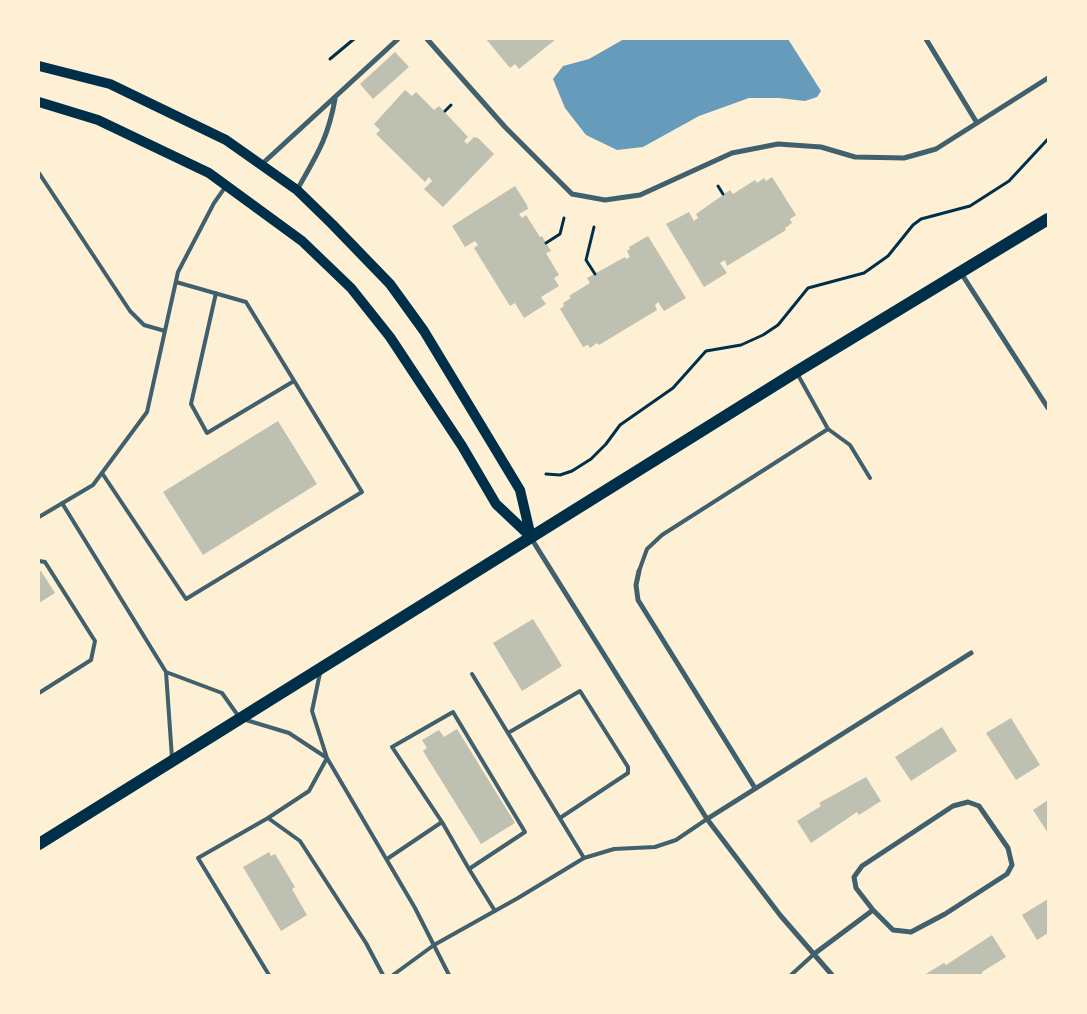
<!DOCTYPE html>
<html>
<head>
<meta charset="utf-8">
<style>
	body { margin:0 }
	#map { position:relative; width:1087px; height:1014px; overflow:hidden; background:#fdf0d5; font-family:"Fira Sans Condensed",sans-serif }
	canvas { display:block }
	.frame { position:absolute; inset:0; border:40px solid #fdf0d5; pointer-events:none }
</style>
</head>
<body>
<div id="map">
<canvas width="1087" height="1014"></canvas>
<div class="frame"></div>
</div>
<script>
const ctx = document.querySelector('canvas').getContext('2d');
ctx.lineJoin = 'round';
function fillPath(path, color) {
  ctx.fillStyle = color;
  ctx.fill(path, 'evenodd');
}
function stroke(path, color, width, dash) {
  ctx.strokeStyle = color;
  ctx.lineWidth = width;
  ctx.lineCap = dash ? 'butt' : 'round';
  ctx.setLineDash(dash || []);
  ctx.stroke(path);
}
const water = new Path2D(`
	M 624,39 L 788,39 L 821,91 L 817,97 L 805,101 L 779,98 L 749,98 L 699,116 L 643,147 L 617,150 L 586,135 L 565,108 L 553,79 L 563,66 L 589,59 Z`);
const building = new Path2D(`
	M 486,39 L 556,39 L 519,69 L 515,64 L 510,68 Z
	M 395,52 L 409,67 L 373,99 L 360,84 Z
	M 405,90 L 412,96 L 416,92 L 434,110 L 439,106 L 468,137 L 464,141 L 467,144 L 474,137 L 478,138 L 494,154 L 443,207 L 424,189 L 432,181 L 429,177 L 425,182 L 376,134 L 380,130 L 374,124 Z
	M 772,177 L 796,215 L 790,219 L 792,223 L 785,228 L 786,230 L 727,266 L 725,260 L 720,263 L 727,273 L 704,287 L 666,224 L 689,212 L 694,221 L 698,218 L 696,214 L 730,190 L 733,194 L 755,180 L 757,183 L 764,178 L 766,181 Z
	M 515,186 L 527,205 L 528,209 L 519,214 L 522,218 L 526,215 L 540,237 L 542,236 L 546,243 L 551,251 L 546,253 L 559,275 L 554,278 L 559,286 L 541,297 L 546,304 L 524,318 L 515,303 L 510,306 L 474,248 L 478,245 L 475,241 L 465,247 L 452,226 Z
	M 648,236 L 686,298 L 664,311 L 658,302 L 655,305 L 657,310 L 599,345 L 597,343 L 590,348 L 588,345 L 583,347 L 560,309 L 564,306 L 563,303 L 571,298 L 569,296 L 590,283 L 587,278 L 625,257 L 626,259 L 630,257 L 627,251 L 630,249 L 629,247 Z
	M 278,421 L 317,484 L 203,555 L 163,492 Z
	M 41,571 L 55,593 L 39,603 L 39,572 Z
	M 533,619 L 562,666 L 522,691 L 493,643 Z
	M 1011,718 L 1040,765 L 1016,780 L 986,733 Z
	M 942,727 L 957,751 L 911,781 L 895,757 Z
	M 457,729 L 515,823 L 481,844 L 423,751 L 427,748 L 422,740 L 439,730 L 444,737 Z
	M 866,777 L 881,801 L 859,815 L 857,812 L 811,843 L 797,821 L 821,806 L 819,803 Z
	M 1048,800 L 1048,833 L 1033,810 Z
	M 269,852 L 271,856 L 275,854 L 295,887 L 292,889 L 307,915 L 281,931 L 243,867 Z
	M 1048,899 L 1048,933 L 1037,940 L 1022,915 Z
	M 992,935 L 1006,957 L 982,972 L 982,975 L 924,975 L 944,963 L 946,965 Z`);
const path = new Path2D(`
	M 330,59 L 354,39
	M 445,111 L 451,105
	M 718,186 L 723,194
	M 594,227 L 586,260 L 595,274
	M 546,243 L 560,234 L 564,218
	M 546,474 L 560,475 L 572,471 L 591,459 L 606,444 L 620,425 L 673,388 L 706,351 L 741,345 L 763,335 L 778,325 L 808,288 L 864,273 L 888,256 L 913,225 L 921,219 L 970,206 L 1009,181 L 1048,139`);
const service = new Path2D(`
	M 39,173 L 130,311 L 144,325 L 165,331
	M 216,293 L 191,404 L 207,433 L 294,381
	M 828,429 L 850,445 L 870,478
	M 102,473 L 186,599 L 362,492 L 246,302 L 176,282
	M 62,503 L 166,672 L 172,758
	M 39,517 L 93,485 L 147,412 L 178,272 L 214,203 L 226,186
	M 39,561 L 45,562 L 95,641 L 91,660 L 39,693
	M 639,571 L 647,549 L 662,535 L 828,429 L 798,375
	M 166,672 L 222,693 L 239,717
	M 320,673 L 312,711 L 327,758 L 415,908 L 449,975
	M 472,674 L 584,858
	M 246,720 L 289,733 L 327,758
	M 508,733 L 580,691 L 628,767 L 628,773 L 560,818
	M 268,818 L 309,791 L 327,758
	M 387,859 L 442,822 L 392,747 L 453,712 L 525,832 L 469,869 L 442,822
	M 469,869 L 495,911
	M 269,975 L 198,858 L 268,818 L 300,841 L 366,943 L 383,975
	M 393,975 L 434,945 L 518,898 L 584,858 L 614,849 L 655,847 L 676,840 L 707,819
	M 791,975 L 814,954`);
const minor = new Path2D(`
	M 427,39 L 505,127 L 572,194 L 605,200 L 640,195 L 732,153 L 778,144 L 821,147 L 855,157 L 904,158 L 936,149 L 1048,78
	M 926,39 L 977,123
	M 262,164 L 398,39
	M 297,190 C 316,156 328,139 335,99
	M 961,273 L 1048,408
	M 531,538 L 707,819 L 780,915 L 832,975
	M 639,571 L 636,585 L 638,600 L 755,788
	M 968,802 L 979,806 L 1008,848 L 1012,865 L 1007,874 L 945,914 L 911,932 L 893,930 L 873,910 L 856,888 L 854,877 L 862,866 L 953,806 Z
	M 707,819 L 971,653
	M 814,954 L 873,910`);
const secondary = new Path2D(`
	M 39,66 L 110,84 L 226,140 L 297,190 L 332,224 L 390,284 L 424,331 L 520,490 L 531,537
	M 39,102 L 98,120 L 209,173 L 302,241 L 351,288 L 390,337 L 462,446 L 496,504 L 531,537`);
const primary = new Path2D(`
	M 39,844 L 796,372 L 1048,219`);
fillPath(water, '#669bbc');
fillPath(building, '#bec0b2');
stroke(path, '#003049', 3);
stroke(service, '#3f606c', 4);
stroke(minor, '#3f606c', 5);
stroke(secondary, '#003049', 10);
stroke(primary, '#003049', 12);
</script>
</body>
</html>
